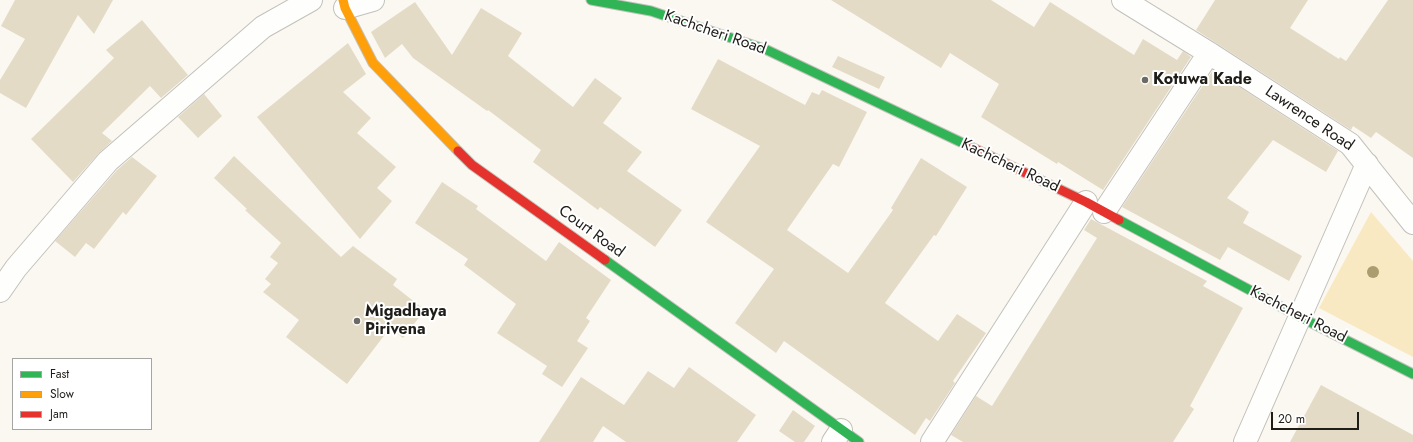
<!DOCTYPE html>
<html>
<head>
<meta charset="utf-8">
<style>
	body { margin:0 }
	#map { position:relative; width:1413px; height:442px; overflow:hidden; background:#fbf8f1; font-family:Jost,sans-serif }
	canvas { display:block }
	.legend { position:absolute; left:12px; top:358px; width:140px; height:72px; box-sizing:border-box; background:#fff; border:1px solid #a5a5a3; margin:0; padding:5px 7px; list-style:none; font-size:12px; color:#1f1d18 }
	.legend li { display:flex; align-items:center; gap:8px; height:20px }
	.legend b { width:20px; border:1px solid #a5a5a3 }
	.scale { position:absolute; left:1271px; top:412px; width:88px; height:18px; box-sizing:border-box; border:2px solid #1f1d18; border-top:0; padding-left:5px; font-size:12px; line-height:14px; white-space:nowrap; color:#1f1d18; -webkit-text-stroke:3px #fff; paint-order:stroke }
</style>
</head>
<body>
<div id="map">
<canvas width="1413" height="442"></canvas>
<ul class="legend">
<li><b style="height:5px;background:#30b455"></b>Fast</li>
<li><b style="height:5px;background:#ff9f0a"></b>Slow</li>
<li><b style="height:5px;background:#e5322d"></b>Jam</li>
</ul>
<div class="scale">20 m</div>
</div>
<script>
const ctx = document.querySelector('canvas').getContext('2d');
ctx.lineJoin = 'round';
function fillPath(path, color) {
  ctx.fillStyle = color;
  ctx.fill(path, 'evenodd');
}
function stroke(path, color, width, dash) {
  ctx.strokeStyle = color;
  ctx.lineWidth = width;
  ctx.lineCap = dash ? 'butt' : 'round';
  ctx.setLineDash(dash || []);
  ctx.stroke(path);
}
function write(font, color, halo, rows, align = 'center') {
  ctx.font = font + ' Jost,sans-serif';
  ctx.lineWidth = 4;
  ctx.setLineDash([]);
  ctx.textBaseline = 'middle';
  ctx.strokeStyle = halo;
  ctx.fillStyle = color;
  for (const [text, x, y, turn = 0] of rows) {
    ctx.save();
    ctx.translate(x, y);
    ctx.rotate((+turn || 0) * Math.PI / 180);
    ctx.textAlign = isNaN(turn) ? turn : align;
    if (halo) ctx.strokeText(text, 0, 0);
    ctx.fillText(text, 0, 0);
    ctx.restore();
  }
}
const green = new Path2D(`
	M 1371,212 L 1413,261 L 1413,357 L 1319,308 Z`);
const building = new Path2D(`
	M 15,0 L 113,0 L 94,34 L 78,15 L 26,108 L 0,93 L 0,80 L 25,39 L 1,26 Z
	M 831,0 L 991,0 L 1034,27 L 1050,2 L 1134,55 L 1143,39 L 1177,60 L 1183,51 L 1191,57 L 1103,190 L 1058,162 L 1057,164 L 981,117 L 999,84 L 950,53 L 941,68 Z
	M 1215,0 L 1308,0 L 1290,28 L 1339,59 L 1340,57 L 1346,61 L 1388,0 L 1413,0 L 1413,158 L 1376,132 L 1371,138 L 1353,126 L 1351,130 L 1196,30 Z
	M 415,2 L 452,55 L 481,8 L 522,33 L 508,56 L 573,107 L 595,78 L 622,98 L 603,123 L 642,152 L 627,171 L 682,210 L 655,247 L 600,207 L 598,210 L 533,162 L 541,150 L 488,110 L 487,111 L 413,58 L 402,44 L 385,58 L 371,32 Z
	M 142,20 L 188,75 L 161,98 L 150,86 L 102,133 L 112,141 L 99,153 L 73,182 L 31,139 L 114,58 L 106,50 Z
	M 348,43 L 366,74 L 343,92 L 371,118 L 357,133 L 396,167 L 377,188 L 392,201 L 360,239 L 257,117 Z
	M 838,56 L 885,77 L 879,89 L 832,67 Z
	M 718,59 L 805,105 L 812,92 L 819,95 L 822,90 L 867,112 L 839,167 L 833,164 L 787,230 L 848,273 L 893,210 L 891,208 L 921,158 L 967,187 L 936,236 L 934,235 L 885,303 L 938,341 L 957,314 L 986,333 L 953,381 L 955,383 L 930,421 L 926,418 L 915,435 L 784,341 L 776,353 L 735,323 L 774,269 L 706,222 L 760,146 L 691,109 Z
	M 1213,70 L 1338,151 L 1326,172 L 1273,140 L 1227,198 L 1249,212 L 1243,223 L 1302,256 L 1289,281 L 1228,247 L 1220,260 L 1122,207 Z
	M 204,94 L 222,116 L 198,138 L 178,117 Z
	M 234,156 L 341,257 L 353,246 L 397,279 L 393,285 L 425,310 L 403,338 L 390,328 L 347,384 L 286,337 L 299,320 L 263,292 L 271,284 L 265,279 L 278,263 L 270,257 L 281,243 L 245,210 L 247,209 L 214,178 Z
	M 132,157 L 157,176 L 126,215 L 123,212 L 94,249 L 86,243 L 75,257 L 55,241 L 117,170 Z
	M 442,182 L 478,206 L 476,209 L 546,261 L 559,242 L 611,280 L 586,318 L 590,321 L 577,341 L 588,348 L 562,387 L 542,374 L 547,366 L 497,333 L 516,304 L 464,265 L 468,259 L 415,223 Z
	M 1091,219 L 1207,281 L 1203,286 L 1243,308 L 1190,406 L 1194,409 L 1173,442 L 963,442 L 951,435 L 976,396 L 992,406 L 1097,238 L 1084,230 Z
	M 689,367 L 756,415 L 737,442 L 626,442 L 603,426 L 593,442 L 539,442 L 581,377 L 624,405 L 648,371 L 674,388 Z
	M 1321,385 L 1413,435 L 1413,442 L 1290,442 Z
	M 793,410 L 815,426 L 804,442 L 795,442 L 779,431 Z`);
const street = new Path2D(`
	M 1123,0 L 1209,53 L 1350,144 L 1413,223
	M 345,8 L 373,0
	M 1104,212 L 1209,53
	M 0,291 L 16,268 L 108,161 L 263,27 L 311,0
	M 833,442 L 841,430
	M 932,442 L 1086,202
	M 1245,442 L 1367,164`);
const fast = new Path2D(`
	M 591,0 L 651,11 L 767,50 L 971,147
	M 1119,220 L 1300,317 L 1413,374
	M 605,260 L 859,442`);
const slow = new Path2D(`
	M 343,0 L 345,8 L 373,63 L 458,151`);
const jam = new Path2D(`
	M 971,147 L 1086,202 L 1119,220
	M 458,151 L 472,165 L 605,260`);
const trees = [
	[1373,272]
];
const markers = [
	[1145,80,4,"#6c6a64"],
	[357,321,4,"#6c6a64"]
];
const streetNames = [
	["Kachcheri Road",715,33,19],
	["Lawrence Road",1309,119,34],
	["Kachcheri Road",1010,166,25],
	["Court Road",591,232,36],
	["Kachcheri Road",1298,315,27]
];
const poiNames = [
	["Kotuwa Kade",1153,80],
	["Migadhaya",365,312],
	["Pirivena",365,330]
];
fillPath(green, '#f9e9c2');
fillPath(building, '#e4dbc7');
stroke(street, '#c3c1bb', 24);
stroke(fast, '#c3c1bb', 11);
stroke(slow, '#c3c1bb', 11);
stroke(jam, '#c3c1bb', 11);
stroke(street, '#fefefd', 22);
stroke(fast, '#30b455', 9);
stroke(slow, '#ff9f0a', 9);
stroke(jam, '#e5322d', 9);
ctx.fillStyle = '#ab9d6f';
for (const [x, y] of trees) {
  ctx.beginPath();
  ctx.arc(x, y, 6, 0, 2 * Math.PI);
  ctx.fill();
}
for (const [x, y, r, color] of markers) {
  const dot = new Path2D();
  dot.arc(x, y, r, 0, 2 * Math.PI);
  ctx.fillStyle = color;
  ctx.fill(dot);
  stroke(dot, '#fff', 1.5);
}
write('16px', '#1f1d18', '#fff', streetNames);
write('bold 16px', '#1f1d18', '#fff', poiNames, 'left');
</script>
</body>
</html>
